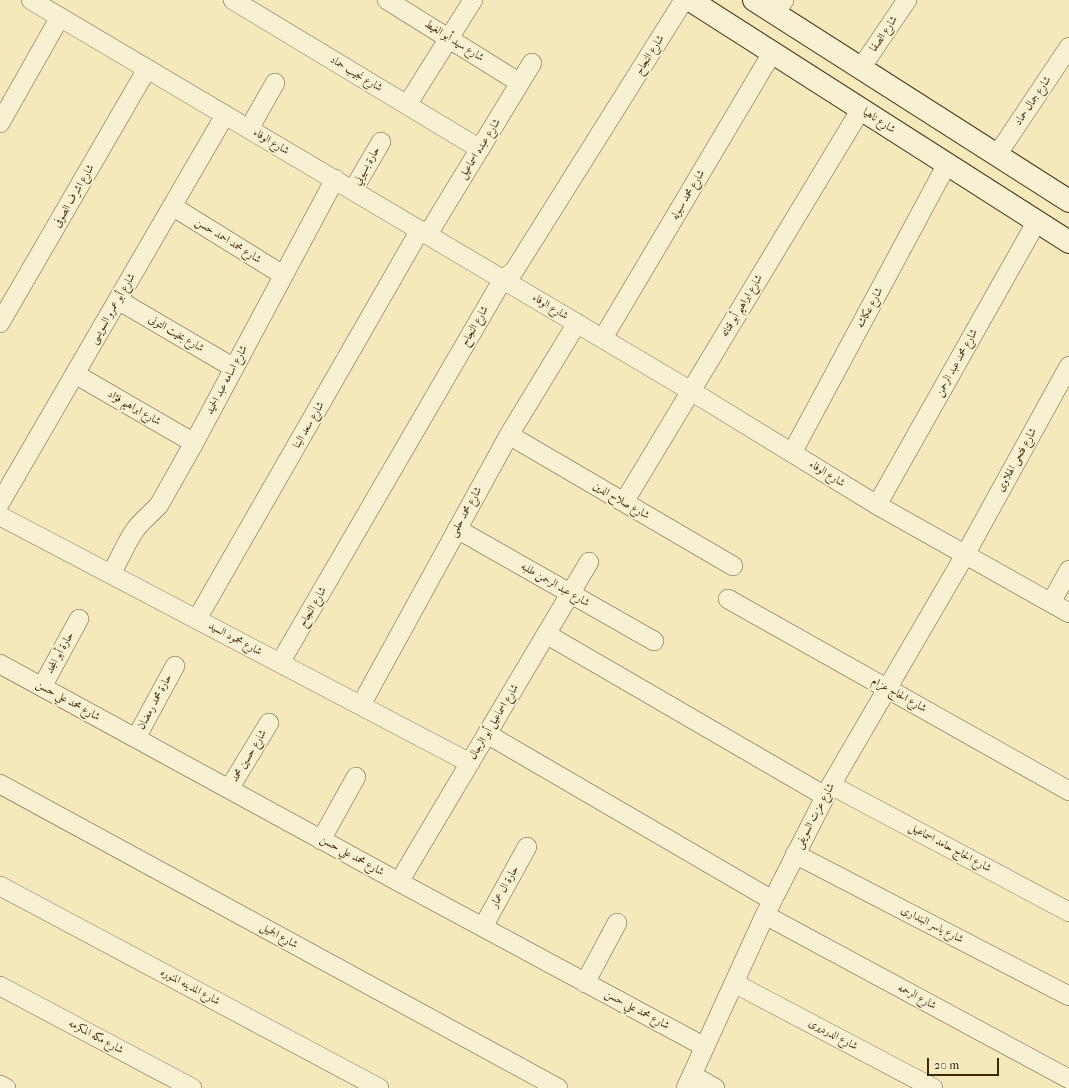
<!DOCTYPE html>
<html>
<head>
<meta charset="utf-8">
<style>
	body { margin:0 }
	#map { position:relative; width:1069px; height:1088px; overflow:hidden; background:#f5e8bb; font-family:"IM FELL French Canon",serif }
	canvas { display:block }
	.scale { position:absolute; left:927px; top:1058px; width:72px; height:18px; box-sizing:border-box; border:2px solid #3f2805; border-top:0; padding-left:5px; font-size:12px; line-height:14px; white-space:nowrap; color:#3f2805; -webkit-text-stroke:3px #f8f0d3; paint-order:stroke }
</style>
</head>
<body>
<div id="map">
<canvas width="1069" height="1088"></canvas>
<div class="scale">20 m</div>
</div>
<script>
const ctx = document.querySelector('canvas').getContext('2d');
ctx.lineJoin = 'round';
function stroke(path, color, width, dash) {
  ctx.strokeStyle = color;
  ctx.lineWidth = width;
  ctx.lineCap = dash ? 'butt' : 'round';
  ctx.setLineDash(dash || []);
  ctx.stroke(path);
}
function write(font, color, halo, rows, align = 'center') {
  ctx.font = font + ' "IM FELL French Canon",Amiri,serif';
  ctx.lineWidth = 4;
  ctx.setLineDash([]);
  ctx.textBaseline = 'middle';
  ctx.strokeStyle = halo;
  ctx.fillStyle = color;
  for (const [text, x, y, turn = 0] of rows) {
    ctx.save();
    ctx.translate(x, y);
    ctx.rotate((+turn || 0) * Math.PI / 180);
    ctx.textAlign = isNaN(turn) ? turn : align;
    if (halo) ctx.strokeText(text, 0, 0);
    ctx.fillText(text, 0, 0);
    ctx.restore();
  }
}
const minor = new Path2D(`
	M 31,0 L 691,391 L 877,505 L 1069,613
	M 233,0 L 480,149
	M 387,0 L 520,83
	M 775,13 L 784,0
	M 861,68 L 907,0
	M 407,105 L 473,0
	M 0,123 L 60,17
	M 249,129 L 275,83
	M 997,155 L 1069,47
	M 353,190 L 381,142
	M 172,206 L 283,275
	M 428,234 L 532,63
	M 118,300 L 234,368
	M 0,323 L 147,69
	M 603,338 L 772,53
	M 75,374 L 194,443
	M 509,435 L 733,566
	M 792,453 L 947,164
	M 624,502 L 861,109
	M 0,503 L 225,115
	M 877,505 L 1037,221
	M 0,516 L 470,763
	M 457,529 L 654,641
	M 111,574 C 119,560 126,543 135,530 C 142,520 151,514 159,505 L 194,443 L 335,179
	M 728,599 L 1069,791
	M 1051,603 L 1069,570
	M 197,619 L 420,230
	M 546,634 L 825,796
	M 280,663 L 503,279 L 514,271 L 684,0
	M 0,664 L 399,882 L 705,1047
	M 42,687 L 79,619
	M 361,705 L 509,435 L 577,323
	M 487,734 L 772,900
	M 136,738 L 175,666
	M 0,784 L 558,1088
	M 831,785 L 1069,912
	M 229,789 L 269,723
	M 321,840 L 356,777
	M 795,854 L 1069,996
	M 399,882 L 589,562
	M 0,886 L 379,1088
	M 765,915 L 1069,1079
	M 483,927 L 527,847
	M 585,983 L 617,923
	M 734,983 L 933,1088
	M 0,986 L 192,1088
	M 692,1075 L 715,1088
	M 0,1085 L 6,1088
	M 686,1088 L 765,915 L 831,785 L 965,555 L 1069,366`);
const secondary = new Path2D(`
	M 690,0 L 1069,242
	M 754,0 L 1069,201`);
const streetNames = [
	["شارع الصفا",884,34,-56],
	["شارع سيد أبو الغيط",454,41,32],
	["شارع النجاح",650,55,-58],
	["شارع نجيب حماد",356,74,31],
	["شارع جمال حماد",1033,101,-56],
	["شارع ناهيا",879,121,33],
	["شارع الوفاء",271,142,31],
	["شارع عبده اسماعيل",480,149,-58],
	["حارة بسيوني",367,166,-60],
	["شارع محمد سبوله",688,195,-59],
	["شارع اشرف الصوفى",74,196,-60],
	["شارع محمد احمد حسن",228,241,32],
	["شارع ابراهيم أبو قتاته",742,306,-59],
	["شارع الوفاء",550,307,31],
	["شارع عكاشه",870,308,-62],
	["شارع أبو عمرو السويسى",113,309,-60],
	["شارع النجاح",475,326,-60],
	["شارع بخيت التونى",176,334,30],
	["شارع محمد عبد الرحمن",957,363,-61],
	["شارع اسامه عبد الحميد",227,380,-62],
	["شارع ابراهيم فؤاد",134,408,30],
	["شارع سعد البنا",309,425,-60],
	["شارع فتحى الهلاوى",1017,460,-61],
	["شارع الوفاء",827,474,32],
	["شارع صلاح الدين",621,501,30],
	["شارع محمد حلمى",466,512,-61],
	["شارع عبد الرحمن طلبه",555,585,30],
	["شارع النجاح",313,607,-60],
	["شارع محمود السيد",235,639,28],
	["حارة أبو المجد",60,653,-61],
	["شارع الحاج عزام",899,695,29],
	["شارع محمد علي حسن",68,701,29],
	["حارة محمد رمضان",155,702,-62],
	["شارع اسماعيل أبو الرجال",494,722,-59],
	["شارع حسين محمد",249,756,-59],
	["شارع عزت السويفى",815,816,-62],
	["شارع الحاج حامد اسماعيل",950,848,28],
	["شارع محمد علي حسن",352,856,29],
	["حارة ال عمار",505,887,-61],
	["شارع ياسر البندارى",932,925,27],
	["شارع الجميل",279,936,29],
	["شارع المدينه المنوره",190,987,28],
	["شارع الرحمه",917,997,28],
	["شارع محمد علي حسن",637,1010,28],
	["شارع الدرديرى",833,1035,28],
	["شارع مكه المكرمه",96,1037,28]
];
stroke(minor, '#6c5832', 20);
stroke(secondary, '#3f2805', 24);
stroke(minor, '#f8f0d3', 19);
stroke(secondary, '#f8f0d3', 22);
write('11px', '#3f2805', '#f8f0d3', streetNames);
</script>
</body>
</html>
